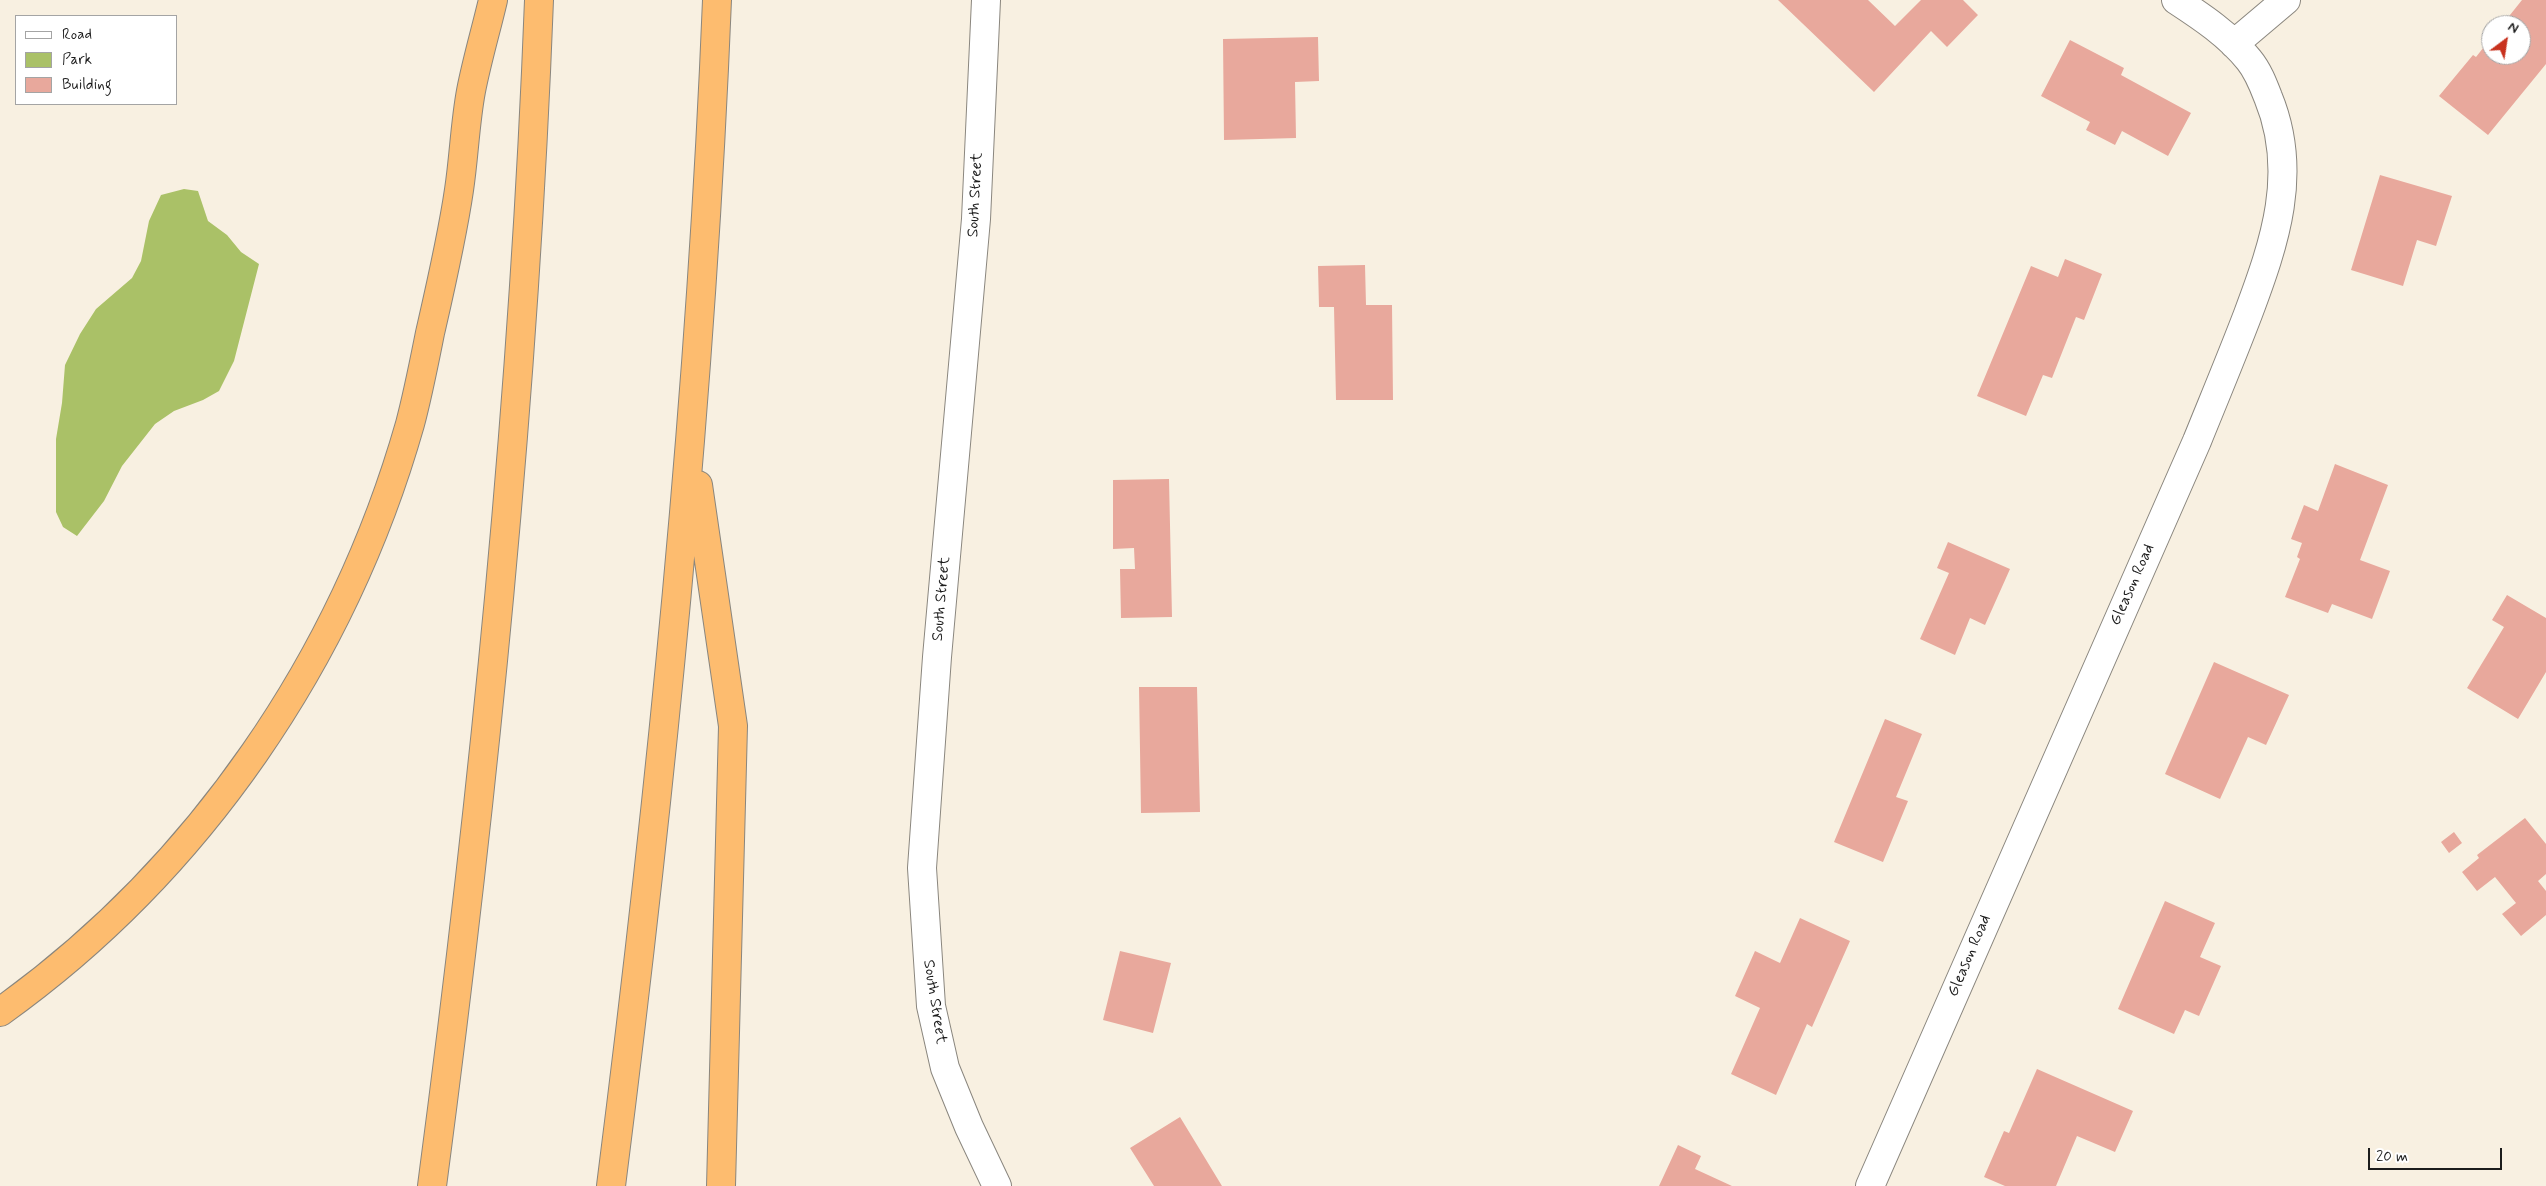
<!DOCTYPE html>
<html>
<head>
<meta charset="utf-8">
<style>
	body { margin:0 }
	#map { position:relative; width:2546px; height:1186px; overflow:hidden; background:#f8f0e1; font-family:Mynerve,sans-serif }
	canvas { display:block }
	.legend { position:absolute; left:15px; top:15px; width:162px; height:90px; box-sizing:border-box; background:#fff; border:1px solid #a4a4a4; margin:0; padding:6px 9px; list-style:none; font-size:15px; color:#1c1c1c }
	.legend li { display:flex; align-items:center; gap:10px; height:25px }
	.legend b { width:25px; border:1px solid #a4a4a4 }
	.north { position:absolute; left:2481px; top:15px; width:50px; height:50px; box-sizing:border-box; background:#fff; border:1px solid #a4a4a4; border-radius:50%; rotate:31deg; font-size:14px; font-weight:700; line-height:20px; text-align:center; color:#1c1c1c }
	.north::after { content:''; display:block; margin:auto; width:18px; height:22px; background:#c8321e; clip-path:polygon(50% 0,100% 100%,50% 72%,0 100%) }
	.scale { position:absolute; left:2368px; top:1148px; width:134px; height:22px; box-sizing:border-box; border:2px solid #1c1c1c; border-top:0; padding-left:6px; font-size:15px; line-height:18px; white-space:nowrap; color:#1c1c1c; -webkit-text-stroke:4px #fff; paint-order:stroke }
</style>
</head>
<body>
<div id="map">
<canvas width="2546" height="1186"></canvas>
<ul class="legend">
<li><b style="height:6px;background:#fff"></b>Road</li>
<li><b style="height:14px;background:#aac167"></b>Park</li>
<li><b style="height:14px;background:#e8a89c"></b>Building</li>
</ul>
<div class="north">N</div>
<div class="scale">20 m</div>
</div>
<script>
const ctx = document.querySelector('canvas').getContext('2d');
ctx.lineJoin = 'round';
function fillPath(path, color) {
  ctx.fillStyle = color;
  ctx.fill(path, 'evenodd');
}
function stroke(path, color, width, dash) {
  ctx.strokeStyle = color;
  ctx.lineWidth = width;
  ctx.lineCap = dash ? 'butt' : 'round';
  ctx.setLineDash(dash || []);
  ctx.stroke(path);
}
function write(font, color, halo, rows, align = 'center') {
  ctx.font = font + ' Mynerve,sans-serif';
  ctx.lineWidth = 4;
  ctx.setLineDash([]);
  ctx.textBaseline = 'middle';
  ctx.strokeStyle = halo;
  ctx.fillStyle = color;
  for (const [text, x, y, turn = 0] of rows) {
    ctx.save();
    ctx.translate(x, y);
    ctx.rotate((+turn || 0) * Math.PI / 180);
    ctx.textAlign = isNaN(turn) ? turn : align;
    if (halo) ctx.strokeText(text, 0, 0);
    ctx.fillText(text, 0, 0);
    ctx.restore();
  }
}
const green = new Path2D(`
	M 184,189 L 198,191 L 208,221 L 227,235 L 241,252 L 259,264 L 234,361 L 219,391 L 203,400 L 174,411 L 155,424 L 122,466 L 104,501 L 77,536 L 63,527 L 56,512 L 56,439 L 62,403 L 65,365 L 80,334 L 96,309 L 132,278 L 141,261 L 149,221 L 161,195 Z`);
const building = new Path2D(`
	M 1778,0 L 1868,0 L 1895,26 L 1921,0 L 1963,0 L 1978,15 L 1947,47 L 1931,31 L 1874,92 Z
	M 2522,0 L 2546,0 L 2546,64 L 2488,135 L 2439,96 L 2473,55 L 2476,57 L 2491,38 L 2491,55 L 2521,55 L 2521,25 L 2502,25 Z
	M 1318,37 L 1319,81 L 1295,82 L 1296,138 L 1224,140 L 1223,39 Z
	M 2070,40 L 2124,68 L 2121,75 L 2191,113 L 2168,156 L 2122,131 L 2115,145 L 2086,130 L 2090,122 L 2041,96 Z
	M 2380,175 L 2452,196 L 2436,246 L 2417,240 L 2403,286 L 2351,270 Z
	M 2065,259 L 2102,274 L 2084,320 L 2076,317 L 2052,378 L 2043,375 L 2026,416 L 1977,396 L 2031,266 L 2058,277 Z
	M 1365,265 L 1366,305 L 1392,305 L 1393,400 L 1336,400 L 1334,307 L 1319,307 L 1318,266 Z
	M 2335,464 L 2388,485 L 2360,560 L 2390,571 L 2372,619 L 2332,604 L 2328,613 L 2285,597 L 2300,559 L 2297,557 L 2302,543 L 2291,539 L 2304,505 L 2318,511 Z
	M 1169,479 L 1172,617 L 1121,618 L 1120,569 L 1135,569 L 1134,548 L 1113,549 L 1113,480 Z
	M 1948,542 L 2010,569 L 1985,625 L 1970,618 L 1955,655 L 1920,639 L 1949,573 L 1937,568 Z
	M 2507,595 L 2546,618 L 2546,672 L 2518,719 L 2467,688 L 2504,627 L 2492,620 Z
	M 2214,662 L 2289,695 L 2266,745 L 2248,737 L 2220,799 L 2165,774 Z
	M 1139,687 L 1197,687 L 1200,812 L 1141,813 Z
	M 1885,719 L 1922,734 L 1896,797 L 1908,801 L 1883,862 L 1834,842 Z
	M 2525,818 L 2546,844 L 2546,874 L 2538,881 L 2546,891 L 2546,915 L 2521,936 L 2502,914 L 2516,903 L 2495,877 L 2477,891 L 2462,872 L 2479,858 L 2477,855 Z
	M 2454,832 L 2462,843 L 2449,853 L 2441,842 Z
	M 2165,901 L 2215,923 L 2200,957 L 2221,966 L 2199,1016 L 2185,1010 L 2174,1034 L 2118,1009 Z
	M 1800,918 L 1850,941 L 1812,1027 L 1807,1024 L 1776,1095 L 1731,1074 L 1760,1008 L 1735,996 L 1755,951 L 1780,963 Z
	M 1120,951 L 1171,963 L 1153,1033 L 1103,1020 Z
	M 2037,1069 L 2133,1111 L 2115,1152 L 2077,1136 L 2056,1186 L 2005,1186 L 1984,1177 L 2004,1131 L 2009,1133 Z
	M 1180,1117 L 1222,1186 L 1154,1186 L 1130,1148 Z
	M 1678,1145 L 1701,1156 L 1695,1169 L 1732,1186 L 1659,1186 Z`);
const minor = new Path2D(`
	M 2234,44 L 2286,0
	M 1870,1186 L 2197,441 C 2214,399 2232,356 2248,314 C 2275,242 2299,172 2268,97 C 2263,84 2258,71 2249,60 C 2229,35 2202,17 2176,0`);
const tertiary = new Path2D(`
	M 986,0 L 976,219 L 937,657 L 922,868 L 931,1006 L 945,1068 L 969,1127 L 997,1186`);
const motorway = new Path2D(`
	M 698,485 L 733,726 L 721,1186
	M 0,1012 C 199,870 343,659 410,424 C 418,394 424,363 430,333 C 441,285 452,238 459,190 C 464,157 465,123 471,91 C 477,60 486,30 493,0
	M 432,1186 C 484,792 524,397 539,0
	M 611,1186 C 661,792 701,397 717,0`);
const streetNames = [
	["South Street",976,195,-87],
	["Gleason Road",2133,585,-66],
	["South Street",942,599,-85],
	["Gleason Road",1970,956,-67],
	["South Street",934,1002,81]
];
fillPath(green, '#aac167');
fillPath(building, '#e8a89c');
stroke(minor, '#8a867e', 30);
stroke(tertiary, '#8a867e', 30);
stroke(motorway, '#8a867e', 30);
stroke(minor, '#fff', 28);
stroke(tertiary, '#fff', 28);
stroke(motorway, '#fdbc6f', 28);
write('16px', '#1c1c1c', '#fff', streetNames);
</script>
</body>
</html>
